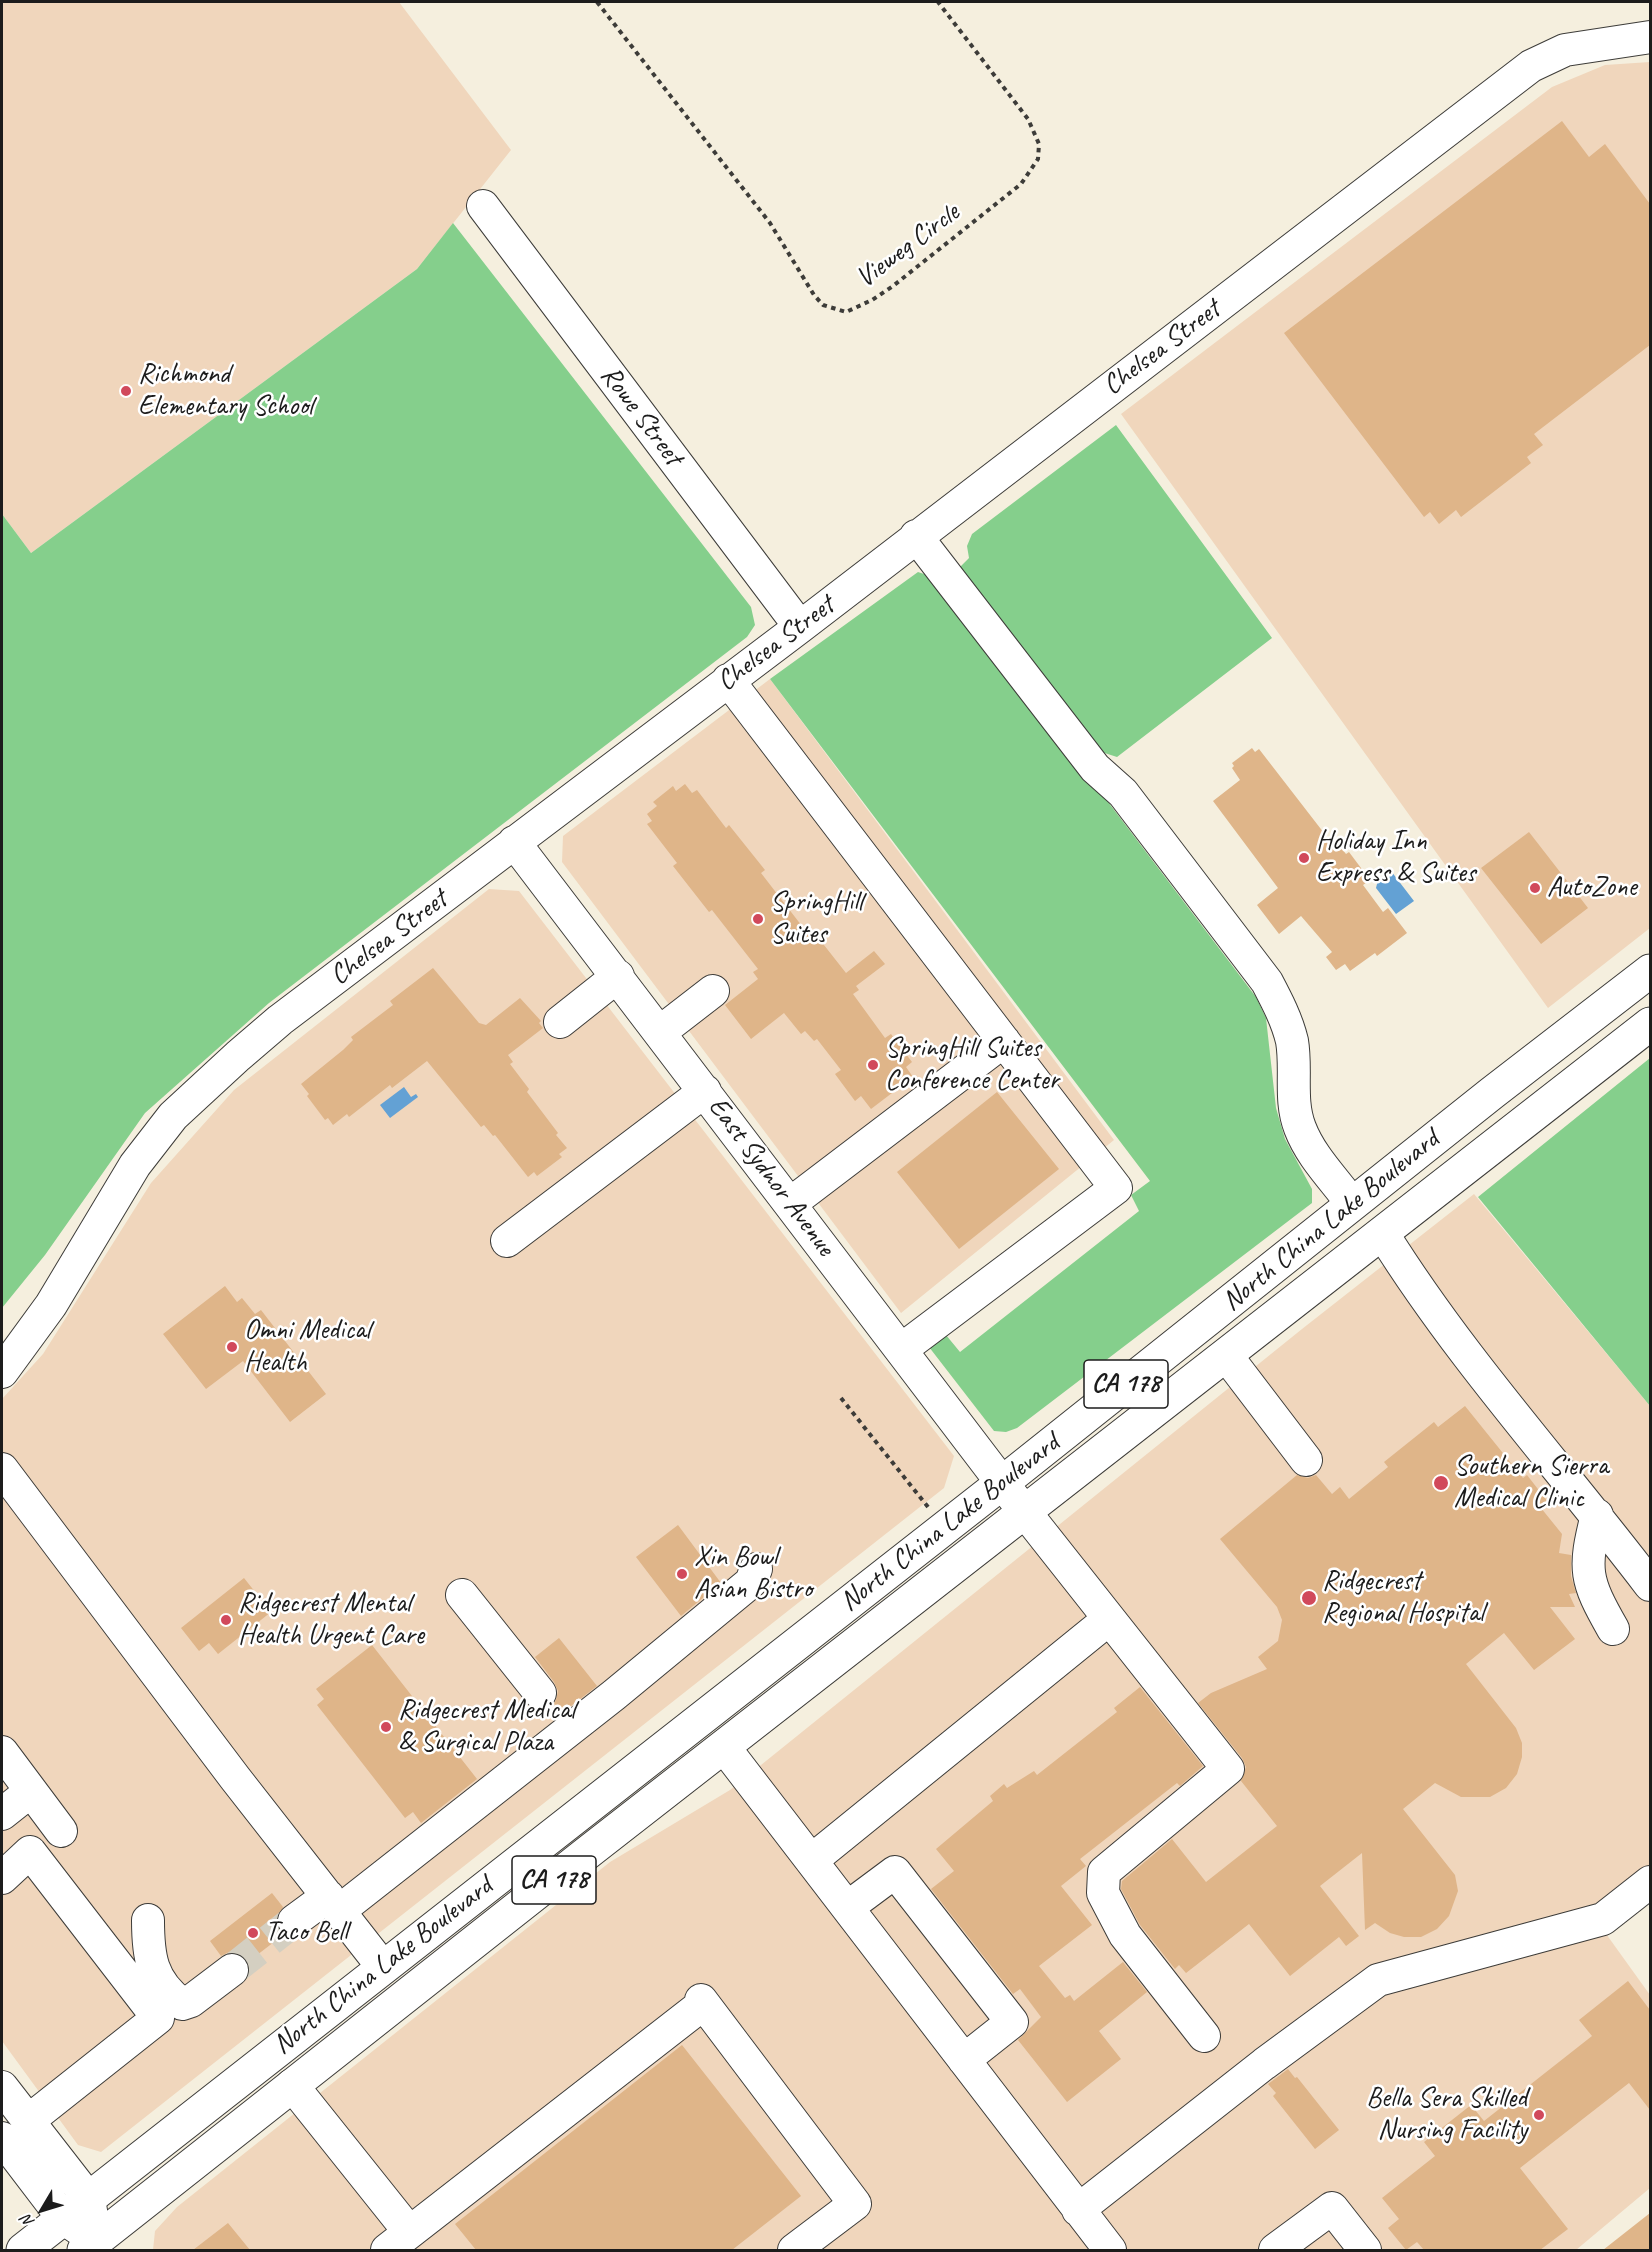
<!DOCTYPE html>
<html>
<head>
<meta charset="utf-8">
<style>
	body { margin:0 }
	#map { position:relative; width:1652px; height:2252px; overflow:hidden; background:#f5efde; font-family:Caveat,sans-serif }
	canvas { display:block }
	.frame { position:absolute; inset:0; border:3px solid #1c1c1c; pointer-events:none }
	.north { position:absolute; left:12px; top:2180px; width:60px; height:60px; -webkit-text-stroke:4px #fff; paint-order:stroke; rotate:232deg; font-size:16px; font-weight:700; line-height:24px; text-align:center; color:#1c1c1c }
	.north::after { content:''; display:block; margin:auto; width:21px; height:27px; background:#1c1c1c; clip-path:polygon(50% 0,100% 100%,50% 72%,0 100%) }
</style>
</head>
<body>
<div id="map">
<canvas width="1652" height="2252"></canvas>
<div class="frame"></div>
<div class="north">N</div>
</div>
<script>
const ctx = document.querySelector('canvas').getContext('2d');
ctx.lineJoin = 'round';
function fillPath(path, color) {
  ctx.fillStyle = color;
  ctx.fill(path, 'evenodd');
}
function stroke(path, color, width, dash) {
  ctx.strokeStyle = color;
  ctx.lineWidth = width;
  ctx.lineCap = dash ? 'butt' : 'round';
  ctx.setLineDash(dash || []);
  ctx.stroke(path);
}
function write(font, color, halo, rows, align = 'center') {
  ctx.font = font + ' Caveat,sans-serif';
  ctx.lineWidth = 5;
  ctx.setLineDash([]);
  ctx.textBaseline = 'middle';
  ctx.strokeStyle = halo;
  ctx.fillStyle = color;
  for (const [text, x, y, turn = 0] of rows) {
    ctx.save();
    ctx.translate(x, y);
    ctx.rotate((+turn || 0) * Math.PI / 180);
    ctx.textAlign = isNaN(turn) ? turn : align;
    if (halo) ctx.strokeText(text, 0, 0);
    ctx.fillText(text, 0, 0);
    ctx.restore();
  }
}
const built = new Path2D(`
	M 2,2 L 399,2 L 511,150 L 417,269 L 31,553 L 2,514 Z
	M 1650,62 L 1650,928 L 1548,1008 L 1121,414 L 1552,87 L 1605,65 Z
	M 770,679 L 1114,1140 L 901,1313 L 562,862 L 563,836 Z
	M 489,889 L 519,891 L 954,1456 L 944,1488 L 101,2152 L 78,2145 L 2,2041 L 2,1399 L 43,1354 L 151,1183 L 234,1090 Z
	M 1474,1194 L 1650,1406 L 1650,1895 L 1604,1931 L 1650,1995 L 1650,2188 L 1576,2250 L 153,2250 L 155,2231 L 177,2207 L 610,1862 L 730,1790 L 1302,1329 Z`);
const green = new Path2D(`
	M 453,223 L 751,607 L 755,625 L 747,637 L 269,1003 L 145,1113 L 45,1255 L 2,1308 L 2,514 L 31,553 L 417,269 Z
	M 1116,425 L 1272,638 L 1117,757 L 1086,747 L 957,570 L 969,558 L 967,546 L 972,534 Z
	M 918,572 L 939,579 L 1256,997 L 1266,1018 L 1276,1108 L 1285,1139 L 1312,1189 L 1312,1203 L 1017,1428 L 1006,1432 L 994,1431 L 929,1347 L 946,1335 L 960,1352 L 1139,1211 L 1131,1195 L 1150,1181 L 770,679 Z
	M 1650,1058 L 1650,1406 L 1478,1197 Z`);
const water = new Path2D(`
	M 1391,871 L 1414,901 L 1396,914 L 1376,888 L 1378,880 Z
	M 404,1087 L 411,1097 L 416,1094 L 418,1097 L 390,1118 L 380,1105 Z`);
const building = new Path2D(`
	M 1562,121 L 1589,157 L 1605,144 L 1650,204 L 1650,345 L 1534,434 L 1543,445 L 1527,457 L 1531,463 L 1461,517 L 1456,510 L 1439,524 L 1430,512 L 1424,517 L 1284,333 Z
	M 1252,748 L 1255,752 L 1259,749 L 1334,846 L 1337,843 L 1346,854 L 1349,852 L 1370,880 L 1363,885 L 1383,912 L 1388,908 L 1407,933 L 1377,956 L 1375,953 L 1350,971 L 1345,964 L 1336,970 L 1326,957 L 1332,952 L 1301,916 L 1279,934 L 1257,905 L 1278,888 L 1213,801 L 1240,780 L 1232,768 L 1234,766 L 1232,763 Z
	M 685,784 L 692,793 L 697,790 L 726,828 L 729,825 L 765,870 L 761,873 L 805,930 L 809,926 L 846,973 L 874,951 L 885,964 L 856,986 L 859,990 L 853,994 L 885,1038 L 891,1034 L 912,1062 L 906,1067 L 913,1077 L 871,1109 L 861,1096 L 855,1101 L 835,1074 L 841,1070 L 817,1039 L 814,1041 L 805,1031 L 801,1034 L 784,1013 L 751,1039 L 725,1005 L 758,979 L 753,972 L 758,969 L 712,910 L 709,912 L 673,866 L 677,863 L 647,824 L 652,821 L 647,814 L 657,806 L 653,802 L 673,786 L 676,791 Z
	M 1529,832 L 1588,908 L 1541,944 L 1481,868 Z
	M 433,968 L 479,1023 L 486,1025 L 520,998 L 541,1021 L 539,1023 L 543,1028 L 508,1055 L 513,1062 L 510,1064 L 529,1089 L 527,1092 L 558,1133 L 556,1135 L 567,1148 L 559,1154 L 562,1157 L 537,1176 L 534,1172 L 528,1177 L 495,1135 L 493,1136 L 484,1125 L 481,1127 L 427,1061 L 392,1088 L 390,1085 L 349,1117 L 347,1114 L 333,1125 L 328,1118 L 325,1120 L 307,1096 L 309,1094 L 301,1084 L 343,1050 L 353,1040 L 351,1037 L 393,1005 L 390,1001 Z
	M 997,1092 L 1059,1169 L 959,1249 L 897,1172 Z
	M 225,1286 L 237,1302 L 242,1298 L 255,1314 L 261,1310 L 326,1394 L 290,1422 L 243,1361 L 206,1389 L 163,1334 Z
	M 1465,1406 L 1523,1478 L 1527,1475 L 1548,1502 L 1541,1508 L 1562,1534 L 1559,1553 L 1571,1555 L 1571,1576 L 1576,1593 L 1569,1594 L 1575,1607 L 1550,1607 L 1575,1639 L 1534,1670 L 1504,1633 L 1466,1664 L 1516,1728 L 1522,1743 L 1522,1757 L 1517,1774 L 1506,1788 L 1490,1797 L 1461,1797 L 1435,1783 L 1403,1809 L 1455,1875 L 1458,1891 L 1449,1916 L 1437,1929 L 1421,1937 L 1404,1937 L 1390,1933 L 1375,1923 L 1365,1930 L 1362,1853 L 1320,1886 L 1359,1936 L 1346,1946 L 1339,1937 L 1290,1976 L 1249,1924 L 1186,1973 L 1179,1965 L 1175,1969 L 1140,1925 L 1121,1889 L 1122,1881 L 1172,1839 L 1206,1882 L 1277,1826 L 1241,1781 L 1246,1767 L 1242,1758 L 1198,1703 L 1211,1693 L 1267,1669 L 1258,1657 L 1278,1641 L 1282,1620 L 1277,1607 L 1220,1539 L 1297,1475 L 1308,1478 L 1316,1475 L 1332,1494 L 1340,1487 L 1349,1499 L 1388,1467 L 1384,1462 L 1434,1422 L 1438,1427 Z
	M 678,1525 L 721,1583 L 681,1616 L 636,1557 Z
	M 244,1578 L 271,1612 L 218,1654 L 209,1643 L 199,1651 L 181,1628 Z
	M 559,1638 L 597,1686 L 562,1713 L 555,1704 L 542,1715 L 538,1710 L 552,1707 L 556,1700 L 558,1691 L 554,1682 L 535,1657 Z
	M 372,1645 L 477,1779 L 421,1823 L 413,1812 L 405,1818 L 317,1705 L 324,1699 L 316,1689 Z
	M 1140,1687 L 1203,1766 L 1180,1786 L 1177,1783 L 1080,1859 L 1086,1866 L 1061,1886 L 1092,1925 L 1039,1966 L 1065,1998 L 1070,1995 L 1074,2001 L 1123,1962 L 1147,1992 L 1099,2031 L 1121,2059 L 1067,2102 L 1018,2040 L 1041,2017 L 1020,1989 L 1013,1994 L 931,1889 L 954,1871 L 936,1849 L 993,1801 L 990,1796 L 1004,1784 L 1007,1788 L 1034,1771 L 1037,1775 L 1117,1712 L 1114,1708 Z
	M 272,1893 L 283,1907 L 276,1922 L 283,1935 L 248,1962 L 238,1953 L 229,1952 L 221,1956 L 210,1941 Z
	M 1628,1981 L 1650,2010 L 1650,2110 L 1629,2083 L 1520,2168 L 1568,2229 L 1540,2250 L 1424,2250 L 1417,2242 L 1406,2250 L 1388,2228 L 1399,2219 L 1382,2198 L 1435,2156 L 1424,2142 L 1471,2105 L 1484,2121 L 1592,2036 L 1579,2020 Z
	M 682,2045 L 801,2196 L 732,2250 L 476,2250 L 455,2224 Z
	M 1288,2069 L 1295,2078 L 1297,2077 L 1339,2130 L 1315,2149 L 1273,2096 L 1276,2093 L 1268,2084 Z
	M 1650,2213 L 1650,2250 L 1603,2250 Z
	M 228,2223 L 250,2250 L 193,2250 Z`);
const minorTunnel = new Path2D(`
	M 232,1970 L 294,1921`);
const path = new Path2D(`
	M 597,2 L 770,223 L 814,295 L 823,305 L 846,312 L 872,300 L 893,286 L 1021,184 L 1038,159 L 1039,144 L 1028,119 L 938,2
	M 841,1398 L 928,1507`);
const minor = new Path2D(`
	M 483,206 L 800,627
	M 916,536 L 1095,768 L 1123,793 L 1267,982 C 1277,1001 1287,1020 1292,1041 C 1297,1070 1289,1100 1300,1128 C 1311,1157 1335,1180 1352,1204
	M 728,680 L 1116,1188 L 902,1349
	M 514,842 L 1002,1483 L 1228,1769 L 1104,1872 L 1103,1893 L 1125,1935 L 1204,2036
	M 560,1022 L 618,976
	M 660,1032 L 713,991
	M 791,1203 L 1004,1041
	M 1383,1234 C 1461,1359 1561,1468 1650,1585
	M 507,1241 L 705,1091
	M 1226,1355 L 1306,1460
	M 2,1372 L 51,1305 L 135,1165 L 173,1116 L 238,1056 L 280,1020 L 800,627 L 1531,66 L 1565,50 L 1650,37
	M 2,1469 L 235,1778 L 382,1966
	M 1597,1515 C 1583,1570 1585,1580 1613,1629
	M 462,1595 L 540,1693
	M 724,1747 L 1110,2250
	M 2,1752 L 61,1831
	M 2,1814 L 31,1791
	M 812,1860 L 1109,1619
	M 2,1878 L 30,1852 L 158,2018 L 28,2121
	M 848,1907 L 895,1872 L 1012,2022 L 964,2060
	M 339,1911 L 614,1695 L 751,1582 L 756,1569
	M 148,1920 C 148,1956 151,1981 182,2004 L 191,2001 L 232,1970
	M 294,1921 L 328,1896
	M 701,2000 L 855,2204 L 794,2250
	M 292,2085 L 403,2224
	M 2,2087 L 89,2199 L 96,2241
	M 2,2138 L 63,2218 L 85,2233
	M 1078,2210 L 1264,2064 L 1378,1980 L 1603,1919 L 1650,1882
	M 387,2250 L 703,2004
	M 1275,2250 L 1332,2208 L 1365,2250`);
const major = new Path2D(`
	M 23,2250 L 1002,1483 L 1492,1093 L 1650,971
	M 84,2250 L 587,1853 L 1650,1024`);
const markers = [
	[126,391,6,"#d1495b"],
	[1304,858,6,"#d1495b"],
	[1535,888,6,"#d1495b"],
	[758,919,6,"#d1495b"],
	[873,1065,6,"#d1495b"],
	[232,1347,6,"#d1495b"],
	[1441,1483,8,"#d1495b"],
	[682,1574,6,"#d1495b"],
	[1309,1598,8,"#d1495b"],
	[226,1620,6,"#d1495b"],
	[386,1727,6,"#d1495b"],
	[253,1933,6,"#d1495b"],
	[1539,2115,6,"#d1495b"]
];
const shields = [
	[1126,1384,84],
	[554,1880,84]
];
const shieldNames = [
	["CA 178",1126,1384],
	["CA 178",554,1880]
];
const streetNames = [
	["Vieweg Circle",908,246,-37],
	["Chelsea Street",1162,348,-37],
	["Rowe Street",641,416,53],
	["Chelsea Street",776,644,-37],
	["Chelsea Street",389,938,-37],
	["East Sydnor Avenue",771,1177,53],
	["North China Lake Boulevard",1331,1221,-39],
	["North China Lake Boulevard",950,1523,-38],
	["North China Lake Boulevard",383,1966,-38]
];
const poiNames = [
	["Richmond",138,375],
	["Elementary School",138,407],
	["Holiday Inn",1316,842],
	["Express & Suites",1316,874],
	["AutoZone",1547,888],
	["SpringHill",770,903],
	["Suites",770,935],
	["SpringHill Suites",885,1049],
	["Conference Center",885,1081],
	["Omni Medical",244,1331],
	["Health",244,1363],
	["Southern Sierra",1454,1467],
	["Medical Clinic",1454,1499],
	["Xin Bowl",694,1558],
	["Asian Bistro",694,1590],
	["Ridgecrest",1322,1582],
	["Regional Hospital",1322,1614],
	["Ridgecrest Mental",238,1604],
	["Health Urgent Care",238,1636],
	["Ridgecrest Medical",398,1711],
	["& Surgical Plaza",398,1743],
	["Taco Bell",265,1933],
	["Bella Sera Skilled",1527,2099,"right"],
	["Nursing Facility",1527,2131,"right"]
];
fillPath(built, '#f0d6bc');
fillPath(green, '#85cf8c');
fillPath(water, '#63a1d4');
fillPath(building, '#dfb589');
stroke(minorTunnel, '#d4cfc1', 32, [32, 16]);
stroke(minor, '#3d3c39', 34);
stroke(major, '#3d3c39', 35);
stroke(path, '#3d3c39', 4, [4.5, 4.5]);
stroke(minor, '#fff', 32);
stroke(major, '#fff', 33);
for (const [x, y, r, color] of markers) {
  const dot = new Path2D();
  dot.arc(x, y, r, 0, 2 * Math.PI);
  ctx.fillStyle = color;
  ctx.fill(dot);
  stroke(dot, '#fff', 2);
}
for (const [x, y, w] of shields) {
  const box = new Path2D();
  box.roundRect(x - w / 2, y - 24, w, 48, 4.5);
  ctx.fillStyle = '#fff';
  ctx.fill(box);
  stroke(box, '#1c1c1c', 1.5);
}
write('bold 27px', '#1c1c1c', null, shieldNames);
write('28px', '#1c1c1c', '#fff', streetNames);
write('28px', '#1c1c1c', '#fff', poiNames, 'left');
</script>
</body>
</html>
